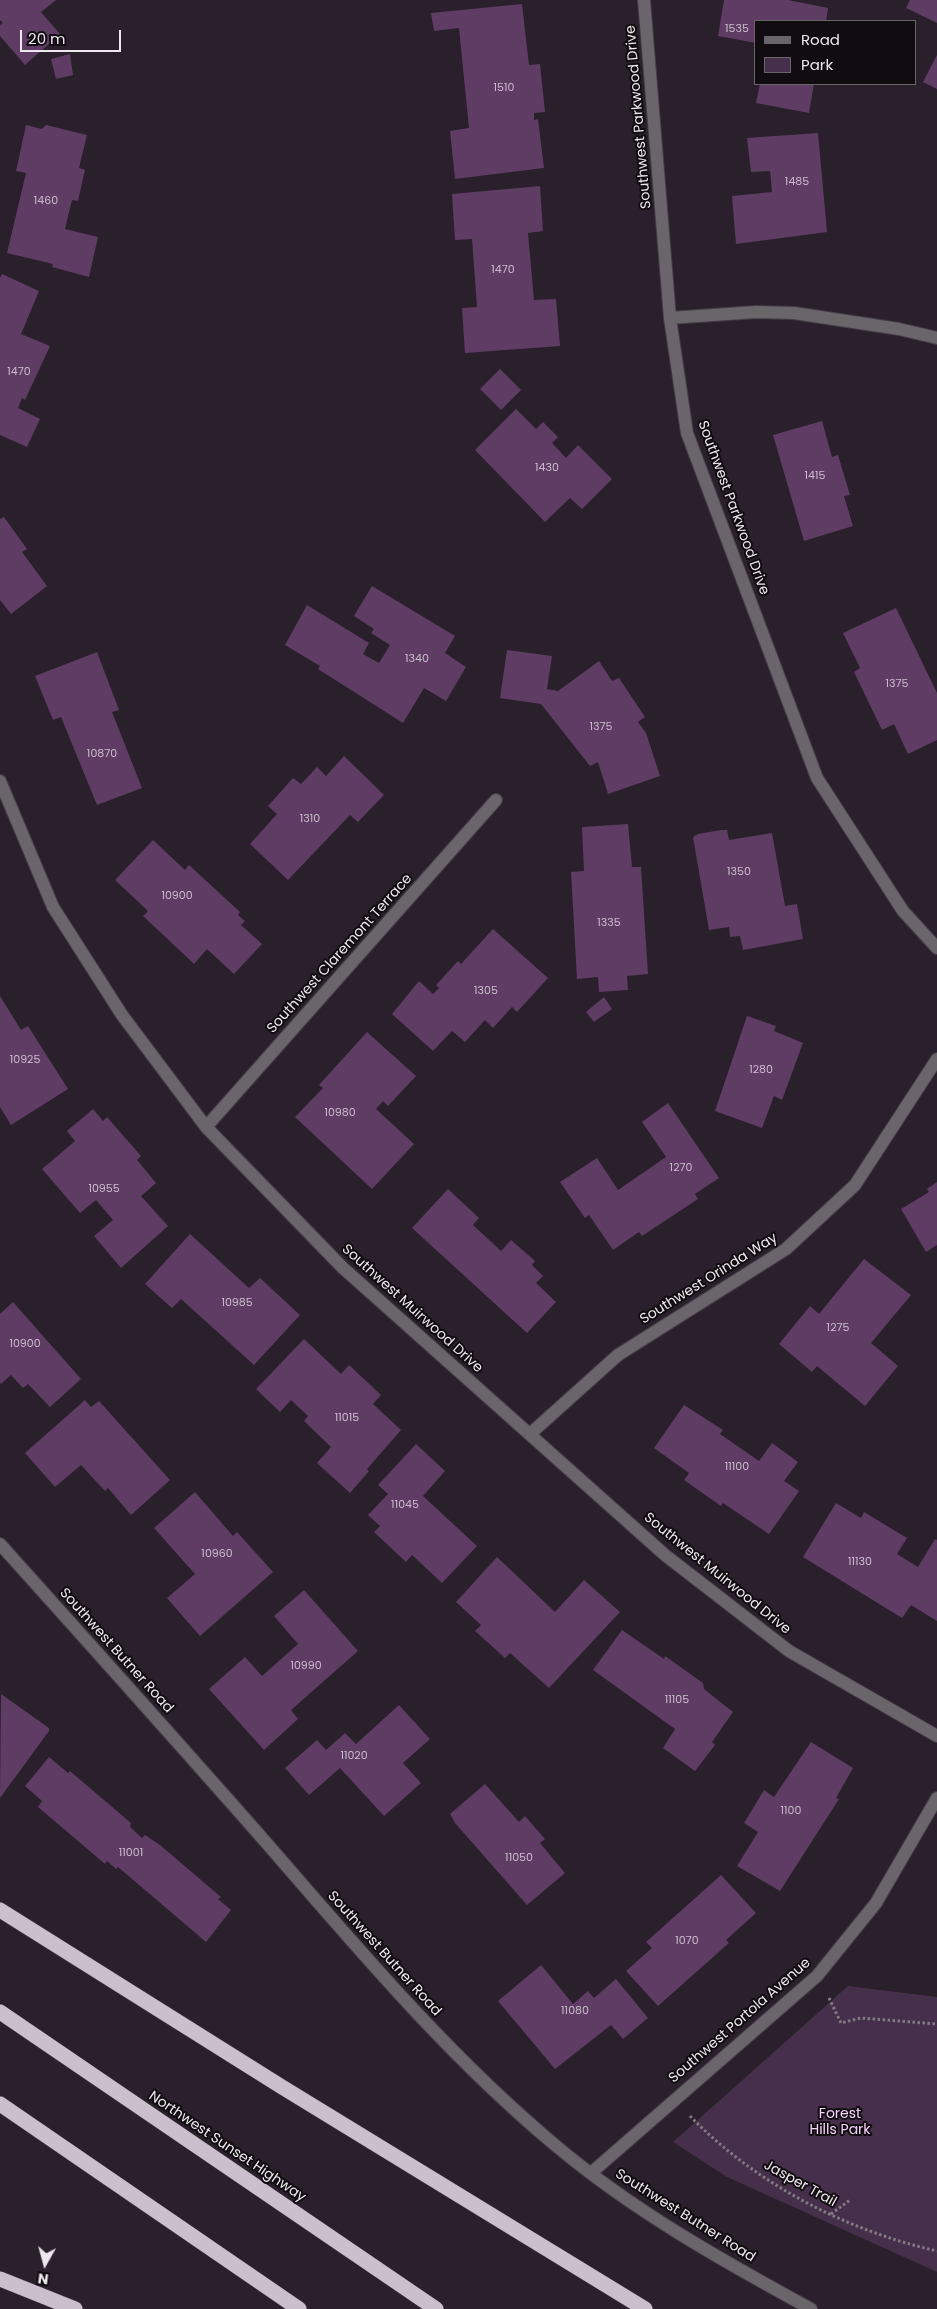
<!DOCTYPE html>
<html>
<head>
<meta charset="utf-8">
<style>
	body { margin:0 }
	#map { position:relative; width:937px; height:2309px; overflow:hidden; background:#29202b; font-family:Poppins,sans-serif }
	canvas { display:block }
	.legend { position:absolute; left:754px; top:20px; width:162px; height:65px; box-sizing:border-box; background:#100c10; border:1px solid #686469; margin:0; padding:6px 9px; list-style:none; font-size:15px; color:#ede7ee }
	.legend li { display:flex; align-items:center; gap:10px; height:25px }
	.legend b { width:25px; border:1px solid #686469 }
	.north { position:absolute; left:20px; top:2239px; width:50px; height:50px; -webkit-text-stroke:4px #100c10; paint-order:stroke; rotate:187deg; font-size:14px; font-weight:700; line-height:20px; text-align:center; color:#ede7ee }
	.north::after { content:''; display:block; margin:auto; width:18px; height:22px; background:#ede7ee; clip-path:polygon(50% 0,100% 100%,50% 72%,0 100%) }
	.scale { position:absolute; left:20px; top:30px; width:101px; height:22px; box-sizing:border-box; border:2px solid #ede7ee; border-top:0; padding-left:6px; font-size:15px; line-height:18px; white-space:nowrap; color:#ede7ee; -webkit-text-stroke:4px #100c10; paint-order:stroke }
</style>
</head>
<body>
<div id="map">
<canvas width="937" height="2309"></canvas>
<ul class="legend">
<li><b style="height:6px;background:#6a656a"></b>Road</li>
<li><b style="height:14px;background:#462f4a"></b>Park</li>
</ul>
<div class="north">N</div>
<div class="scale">20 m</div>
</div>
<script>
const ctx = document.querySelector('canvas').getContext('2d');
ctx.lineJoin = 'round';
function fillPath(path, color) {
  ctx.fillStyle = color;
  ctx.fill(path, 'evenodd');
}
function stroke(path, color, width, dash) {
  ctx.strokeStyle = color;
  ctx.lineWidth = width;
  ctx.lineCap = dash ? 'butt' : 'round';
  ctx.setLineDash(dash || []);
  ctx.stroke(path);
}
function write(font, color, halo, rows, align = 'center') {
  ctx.font = font + ' Poppins,sans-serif';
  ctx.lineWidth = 4;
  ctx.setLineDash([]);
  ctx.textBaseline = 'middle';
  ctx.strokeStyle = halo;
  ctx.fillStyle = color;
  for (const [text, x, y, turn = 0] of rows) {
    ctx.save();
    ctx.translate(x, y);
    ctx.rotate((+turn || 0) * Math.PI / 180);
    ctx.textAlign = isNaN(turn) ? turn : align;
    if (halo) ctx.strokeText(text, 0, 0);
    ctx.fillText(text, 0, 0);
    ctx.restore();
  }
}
const green = new Path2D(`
	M 848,1986 L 937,1997 L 937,2272 L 727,2177 L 673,2142 Z`);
const building = new Path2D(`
	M 0,0 L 56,0 L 41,12 L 60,34 L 25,65 L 0,36 L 0,25 L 3,23 L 0,20 Z
	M 724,0 L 788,0 L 828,8 L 826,21 L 756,21 L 756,43 L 718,36 Z
	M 910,0 L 937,0 L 937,23 L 906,8 Z
	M 522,4 L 529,65 L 540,64 L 545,112 L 534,113 L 534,120 L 538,119 L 544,168 L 455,179 L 450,131 L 469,128 L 459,28 L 434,31 L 431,13 Z
	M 70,54 L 73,75 L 56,79 L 51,59 Z
	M 937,55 L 937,89 L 923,82 Z
	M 760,84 L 814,84 L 809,113 L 756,103 Z
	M 26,125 L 42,129 L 46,125 L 87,135 L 79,168 L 85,170 L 78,201 L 72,200 L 65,229 L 98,237 L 89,277 L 52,267 L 53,264 L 7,253 L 26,173 L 16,171 Z
	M 818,133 L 827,232 L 736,244 L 732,196 L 772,192 L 770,171 L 751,172 L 747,138 Z
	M 540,186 L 543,231 L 528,233 L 534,300 L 556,299 L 560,346 L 465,353 L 462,308 L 477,307 L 472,239 L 455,240 L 452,194 Z
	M 2,274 L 39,291 L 21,334 L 50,346 L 25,400 L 22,398 L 18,408 L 40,419 L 27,447 L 0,435 L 0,278 Z
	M 500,369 L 521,390 L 501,410 L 480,389 Z
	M 516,409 L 536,429 L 543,422 L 558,437 L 552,443 L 566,458 L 578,445 L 612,479 L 582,509 L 570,498 L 545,522 L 475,450 Z
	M 822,421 L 832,457 L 838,455 L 850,495 L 844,496 L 853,526 L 804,541 L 773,435 Z
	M 4,517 L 27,549 L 22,552 L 47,586 L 11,614 L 0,600 L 0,519 Z
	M 372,586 L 455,636 L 445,653 L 466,667 L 446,701 L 424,688 L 403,723 L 318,669 L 320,666 L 285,645 L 307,605 L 369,643 L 363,654 L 379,663 L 390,645 L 371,633 L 374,629 L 354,616 Z
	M 896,608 L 937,693 L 937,740 L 908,754 L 894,724 L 882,730 L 854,672 L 860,668 L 843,633 Z
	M 507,650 L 552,656 L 547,689 L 558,691 L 599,661 L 612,681 L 619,678 L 645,717 L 638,722 L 646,733 L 660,776 L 608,794 L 598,762 L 590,766 L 541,704 L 500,698 Z
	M 97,652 L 119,710 L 112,712 L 142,788 L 97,805 L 61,717 L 53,720 L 35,676 Z
	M 344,756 L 384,795 L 358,822 L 350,815 L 288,880 L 250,844 L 277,814 L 268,806 L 293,778 L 301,784 L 317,767 L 326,776 Z
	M 628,824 L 632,867 L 641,867 L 648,974 L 627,976 L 628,990 L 599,992 L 598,977 L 577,979 L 571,872 L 584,871 L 582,827 Z
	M 721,830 L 727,830 L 729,840 L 772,833 L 785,906 L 797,904 L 803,939 L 743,950 L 740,936 L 730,937 L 729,927 L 709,930 L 693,837 L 698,834 Z
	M 153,840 L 185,870 L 189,865 L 240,912 L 238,915 L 245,921 L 241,925 L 262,944 L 234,974 L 207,949 L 194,964 L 192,962 L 143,916 L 148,911 L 115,880 Z
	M 493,929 L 548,978 L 517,1012 L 512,1007 L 493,1028 L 485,1020 L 465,1042 L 452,1031 L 433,1051 L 392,1014 L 419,981 L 433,994 L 439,988 L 436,985 L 458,961 L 461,964 Z
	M 0,996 L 21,1030 L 28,1026 L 68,1089 L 11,1125 L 0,1107 Z
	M 604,997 L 612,1009 L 594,1022 L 586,1012 Z
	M 747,1016 L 776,1026 L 774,1031 L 803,1043 L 782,1100 L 774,1096 L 762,1128 L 715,1111 Z
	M 367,1032 L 416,1076 L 388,1106 L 383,1101 L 376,1109 L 414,1144 L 372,1189 L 295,1117 L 323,1088 L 319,1085 Z
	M 668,1103 L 719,1178 L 695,1194 L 698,1199 L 642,1236 L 639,1232 L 613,1250 L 589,1215 L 585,1218 L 560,1182 L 597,1158 L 618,1190 L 666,1157 L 642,1122 Z
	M 93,1109 L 103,1121 L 107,1117 L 141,1156 L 137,1160 L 156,1183 L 141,1196 L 168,1226 L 121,1268 L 94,1236 L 113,1220 L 96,1200 L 80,1213 L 42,1169 L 75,1141 L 67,1131 Z
	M 937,1182 L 937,1245 L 926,1252 L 901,1209 L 929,1192 L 927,1189 Z
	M 448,1189 L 479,1218 L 473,1225 L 501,1251 L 511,1240 L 535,1261 L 532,1265 L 543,1276 L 536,1283 L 556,1302 L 527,1333 L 412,1228 Z
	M 190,1234 L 249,1288 L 260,1278 L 300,1315 L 254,1365 L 181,1299 L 172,1308 L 145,1284 Z
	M 864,1259 L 911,1295 L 871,1343 L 898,1366 L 865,1406 L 817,1366 L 812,1372 L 779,1344 L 810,1306 L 819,1314 Z
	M 13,1302 L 81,1379 L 50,1407 L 28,1384 L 23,1388 L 11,1375 L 1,1384 L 0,1382 L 0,1314 Z
	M 304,1339 L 341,1374 L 349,1365 L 381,1395 L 373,1404 L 401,1430 L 367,1469 L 369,1471 L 350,1493 L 317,1463 L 331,1447 L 304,1421 L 308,1416 L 291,1400 L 280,1412 L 256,1389 Z
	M 85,1400 L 91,1407 L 99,1401 L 170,1480 L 131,1515 L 108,1488 L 105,1491 L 81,1465 L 55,1487 L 25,1453 Z
	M 684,1405 L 723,1430 L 720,1434 L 759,1461 L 772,1443 L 798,1462 L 784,1481 L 799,1491 L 769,1534 L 723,1503 L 721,1506 L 684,1480 L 689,1473 L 654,1448 Z
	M 416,1444 L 445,1471 L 423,1496 L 477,1546 L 442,1583 L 412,1555 L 406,1562 L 374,1532 L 380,1526 L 368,1515 L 388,1494 L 378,1485 Z
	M 195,1492 L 233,1536 L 237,1532 L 273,1572 L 200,1636 L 167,1598 L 195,1574 L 154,1528 Z
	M 836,1503 L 861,1518 L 864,1512 L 907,1538 L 897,1554 L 918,1567 L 935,1539 L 937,1540 L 937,1621 L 911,1605 L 902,1618 L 803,1557 Z
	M 497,1557 L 555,1612 L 584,1580 L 620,1612 L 549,1688 L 510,1653 L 505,1658 L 475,1631 L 481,1625 L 456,1602 Z
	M 304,1590 L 358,1651 L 291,1710 L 298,1719 L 264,1750 L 209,1689 L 245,1657 L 262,1676 L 298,1644 L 274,1616 Z
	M 622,1630 L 664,1659 L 665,1656 L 703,1683 L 704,1689 L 733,1712 L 712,1742 L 715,1745 L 695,1771 L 663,1748 L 675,1729 L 593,1670 Z
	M 1,1694 L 49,1728 L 49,1731 L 0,1798 Z
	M 399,1705 L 430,1739 L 403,1763 L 421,1783 L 384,1816 L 340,1768 L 309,1795 L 285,1768 L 317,1740 L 326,1750 L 345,1733 L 356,1744 Z
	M 811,1742 L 853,1768 L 836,1798 L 839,1799 L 780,1891 L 737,1866 L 758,1832 L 744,1823 L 764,1790 L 774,1797 Z
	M 49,1757 L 68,1773 L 70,1771 L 131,1823 L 130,1827 L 142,1838 L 145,1835 L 160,1845 L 221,1897 L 218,1899 L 231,1910 L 206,1942 L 118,1867 L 116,1869 L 107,1861 L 105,1864 L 38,1807 L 42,1801 L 25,1786 Z
	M 485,1784 L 519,1822 L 525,1816 L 545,1839 L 540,1843 L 565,1873 L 527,1905 L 455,1823 L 450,1814 Z
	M 721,1875 L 756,1913 L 726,1940 L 729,1943 L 658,2006 L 626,1971 L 652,1948 L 646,1942 Z
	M 541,1965 L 573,2004 L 588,1991 L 594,1998 L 616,1979 L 648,2018 L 623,2039 L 611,2025 L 555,2069 L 498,2001 Z`);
const path = new Path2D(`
	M 829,1998 L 841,2023 L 861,2018 L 937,2024
	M 690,2116 C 756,2184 845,2230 937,2251
	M 831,2214 L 850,2200`);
const minor = new Path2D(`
	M 644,0 L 670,318 L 687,433 L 817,778 L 903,911 L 937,948
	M 670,318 L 756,312 L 794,313 L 899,329 L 937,338
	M 0,781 L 53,907 L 122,1015 L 206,1127 L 343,1268 L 665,1555 L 789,1651 L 937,1736
	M 206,1127 L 496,800
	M 530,1434 L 618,1355 L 786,1249 L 855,1185 L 937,1059
	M 0,1544 C 88,1642 176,1740 263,1839 C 356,1946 446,2054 555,2145 C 632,2210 723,2261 811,2309
	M 591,2173 L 817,1976 L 876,1903 L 937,1798`);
const highway = new Path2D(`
	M 0,1910 L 282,2087 L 645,2309
	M 0,2012 L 436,2309
	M 0,2104 L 299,2309
	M 0,2279 L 75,2309`);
const numberNames = [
	["1535",737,29],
	["1510",504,88],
	["1485",797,182],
	["1460",46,201],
	["1470",503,270],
	["1470",19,372],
	["1430",547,468],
	["1415",815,476],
	["1340",417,659],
	["1375",897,684],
	["1375",601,727],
	["10870",102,754],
	["1310",310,819],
	["1350",739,872],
	["10900",177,896],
	["1335",609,923],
	["1305",486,991],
	["10925",25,1060],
	["1280",761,1070],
	["10980",340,1113],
	["1270",681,1168],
	["10955",104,1189],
	["10985",237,1303],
	["1275",838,1328],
	["10900",25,1344],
	["11015",347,1418],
	["11100",737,1467],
	["11045",405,1505],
	["10960",217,1554],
	["11130",860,1562],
	["10990",306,1666],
	["11105",677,1700],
	["11020",354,1756],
	["1100",791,1811],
	["11001",131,1853],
	["11050",519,1858],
	["1070",687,1941],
	["11080",575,2011]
];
const streetNames = [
	["Southwest Parkwood Drive",639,117,-95],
	["Southwest Parkwood Drive",733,508,70],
	["Southwest Claremont Terrace",340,954,-48],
	["Southwest Orinda Way",709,1279,-32],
	["Southwest Muirwood Drive",412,1309,42],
	["Southwest Muirwood Drive",717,1574,39],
	["Southwest Butner Road",116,1651,48],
	["Southwest Butner Road",384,1954,48],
	["Southwest Portola Avenue",740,2021,-41],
	["Northwest Sunset Highway",227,2147,34],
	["Jasper Trail",800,2184,29],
	["Southwest Butner Road",685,2216,32]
];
const parkNames = [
	["Forest",840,2114],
	["Hills Park",840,2130]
];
fillPath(green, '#462f4a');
fillPath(building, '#5f3c64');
stroke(minor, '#443c46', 14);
stroke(highway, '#443c46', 16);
stroke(path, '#837b84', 3, [2.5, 2.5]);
stroke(minor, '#6a656a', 12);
stroke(highway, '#ccbfcd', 15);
write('11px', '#cabccc', null, numberNames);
write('14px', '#ede7ee', '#100c10', streetNames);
write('14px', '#f6d3fb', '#100c10', parkNames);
</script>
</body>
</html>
